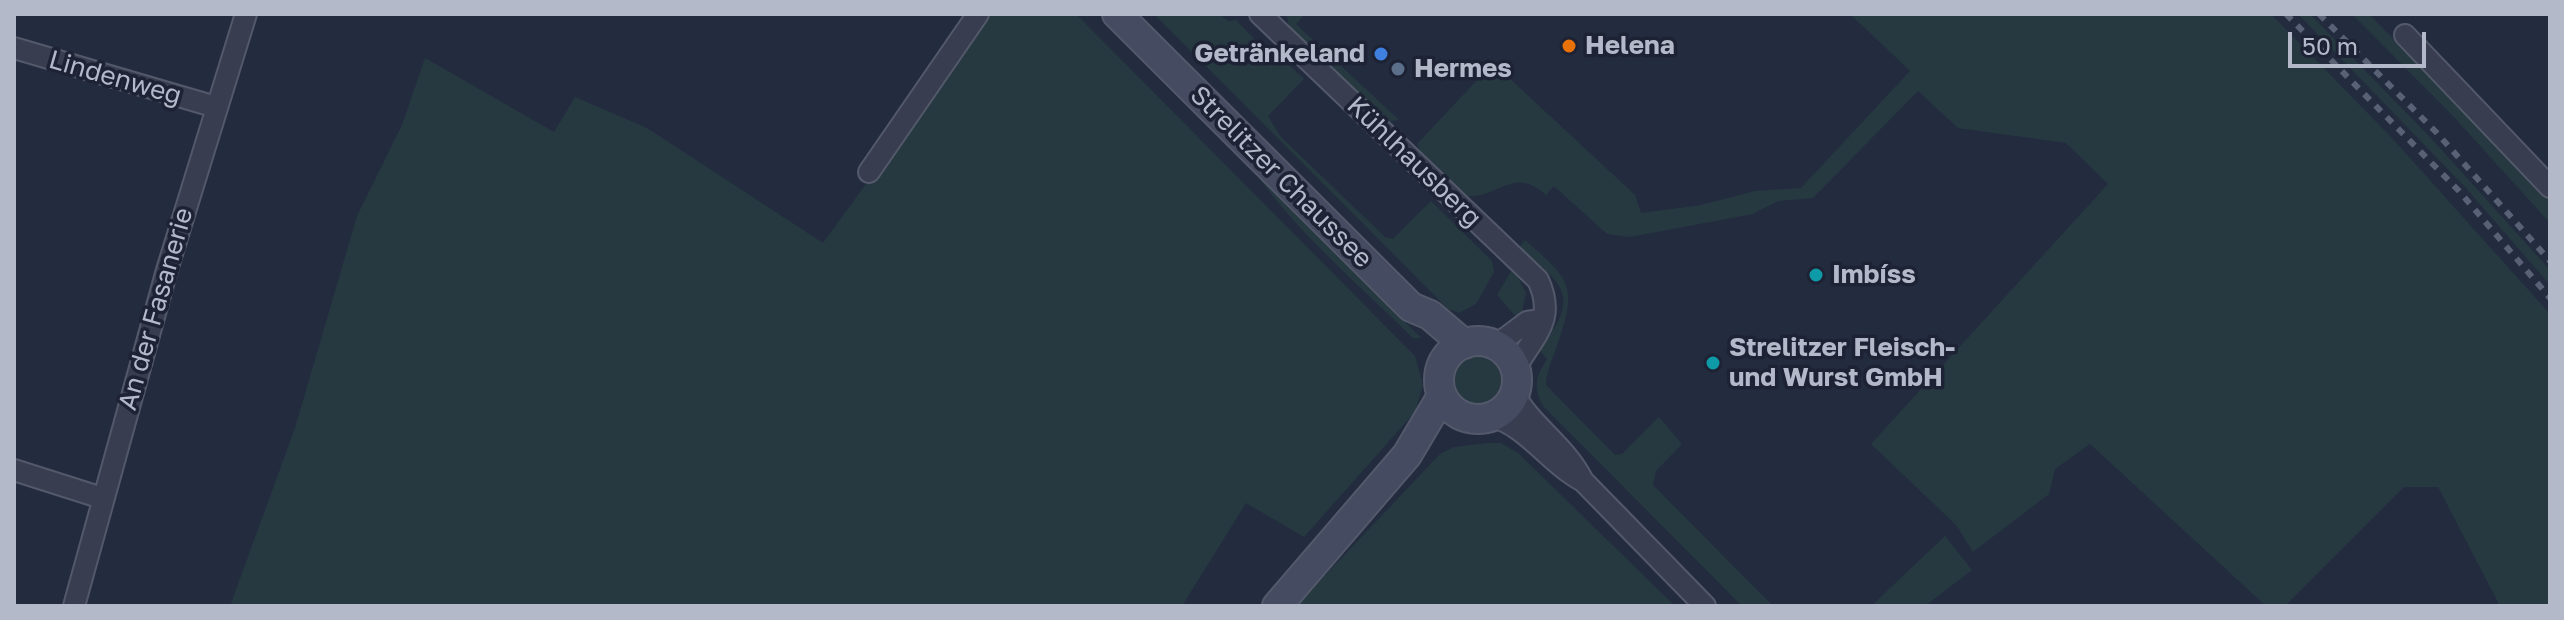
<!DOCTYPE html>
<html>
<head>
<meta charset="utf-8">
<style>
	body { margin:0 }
	#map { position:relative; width:2564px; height:620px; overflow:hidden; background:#232b3f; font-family:"Golos Text",sans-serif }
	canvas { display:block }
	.frame { position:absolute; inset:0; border:16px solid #b4b9ca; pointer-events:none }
	.scale { position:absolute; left:2288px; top:32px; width:138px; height:36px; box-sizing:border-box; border:4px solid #b4b9ca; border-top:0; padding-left:10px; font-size:24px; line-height:28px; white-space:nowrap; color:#b4b9ca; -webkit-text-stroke:6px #1d2334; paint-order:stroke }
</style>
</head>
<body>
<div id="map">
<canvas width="2564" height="620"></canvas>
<div class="frame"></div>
<div class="scale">50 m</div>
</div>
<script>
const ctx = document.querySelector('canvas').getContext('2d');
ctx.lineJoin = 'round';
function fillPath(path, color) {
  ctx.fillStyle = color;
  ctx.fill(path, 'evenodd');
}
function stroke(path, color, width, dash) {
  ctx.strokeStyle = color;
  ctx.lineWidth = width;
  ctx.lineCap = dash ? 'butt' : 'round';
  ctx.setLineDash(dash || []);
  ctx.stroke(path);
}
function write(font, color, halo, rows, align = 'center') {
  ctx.font = font + ' "Golos Text",sans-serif';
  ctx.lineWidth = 7;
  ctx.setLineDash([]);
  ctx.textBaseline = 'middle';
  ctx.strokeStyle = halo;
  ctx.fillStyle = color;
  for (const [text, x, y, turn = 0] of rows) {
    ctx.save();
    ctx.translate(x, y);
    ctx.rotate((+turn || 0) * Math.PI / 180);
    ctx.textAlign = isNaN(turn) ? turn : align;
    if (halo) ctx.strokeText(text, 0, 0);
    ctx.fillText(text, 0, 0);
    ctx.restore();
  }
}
const green = new Path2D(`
	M 984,14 L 1076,14 L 1415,356 L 1423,385 L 1415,412 L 1304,537 L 1246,503 L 1182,606 L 230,606 L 295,428 L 357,216 L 402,125 L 425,58 L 554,132 L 575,97 L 647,128 L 823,243 L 922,107 Z
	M 1154,14 L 1219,14 L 1228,21 L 1236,20 L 1279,65 L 1285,61 L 1304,79 L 1268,116 L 1280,136 L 1385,237 L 1393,239 L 1431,201 L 1492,261 L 1494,272 L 1476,304 L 1459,313 L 1448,309 Z
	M 1286,14 L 1305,14 L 1296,24 L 1399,120 L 1385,122 L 1290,29 Z
	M 1850,14 L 2271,14 L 2392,138 L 2550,314 L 2550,606 L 2500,606 L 2438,487 L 2404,487 L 2285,606 L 2266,606 L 2090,444 L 2055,469 L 2049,494 L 1973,552 L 1956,525 L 1871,444 L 2108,184 L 2066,143 L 1958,128 L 1918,91 L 1813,198 L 1778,201 L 1753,214 L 1630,237 L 1607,234 L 1554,186 L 1546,195 C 1513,165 1499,199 1466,196 L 1422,156 L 1417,144 L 1493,63 L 1635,195 L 1641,213 L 1701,205 L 1755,191 L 1801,188 L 1910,71 Z
	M 2298,14 L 2310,14 L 2430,137 L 2550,270 L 2550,285 L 2465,187 Z
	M 2352,14 L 2369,14 L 2550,200 L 2550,223 L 2453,116 Z
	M 1252,168 L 1421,338 L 1413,338 C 1358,284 1296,232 1252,168 Z
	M 1525,240 C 1574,282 1577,288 1556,349 C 1552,360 1546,373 1546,385 L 1615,455 L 1622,454 L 1659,417 L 1682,444 L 1656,471 L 1653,485 L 1773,606 L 1742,606 L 1544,407 C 1532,388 1536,377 1547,359 L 1539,350 C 1581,296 1566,287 1519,247 Z
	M 1513,268 L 1526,293 L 1520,321 L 1497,295 Z
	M1455 380a23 23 0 1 1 46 0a23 23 0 1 1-46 0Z
	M 1487,443 L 1501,443 L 1518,453 L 1675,606 L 1296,606 L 1440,454 L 1454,447 Z
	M 1945,536 L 1972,570 L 1925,606 L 1871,606 Z`);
const street = new Path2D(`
	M 1260,14 L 1538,280 C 1557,321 1533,336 1515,369
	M 2405,35 L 2550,187
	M 14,48 L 216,107
	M 869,172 L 978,14
	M 1495,346 L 1527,322 L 1541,320
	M 1514,394 C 1532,427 1566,446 1583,481 L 1705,606
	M 1491,416 C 1527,426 1550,464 1583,481
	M 14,470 L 102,498
	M 74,606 L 167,270 L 246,14`);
const secondary = new Path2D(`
	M 1117,14 L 1411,307 L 1430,315 L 1464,344
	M1439 380a39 39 0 1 1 78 0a39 39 0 1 1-78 0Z
	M 1277,606 L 1407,455 L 1442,396`);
const rail = new Path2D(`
	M 2286,14 L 2459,191 L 2550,298
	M 2319,14 L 2436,132 L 2550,261`);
const markers = [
	[1569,46,8,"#e8710a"],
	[1381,54,8,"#3f7fe0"],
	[1398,69,8,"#5c6f8a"],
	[1816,275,8,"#0f9aa8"],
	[1713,363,8,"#0f9aa8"]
];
const poiNames = [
	["Helena",1585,46],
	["Getränkeland",1365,54,"right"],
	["Hermes",1414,69],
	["Imbíss",1832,275],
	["Strelitzer Fleisch-",1729,348],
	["und Wurst GmbH",1729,378]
];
const streetNames = [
	["Lindenweg",115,78,16],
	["Kühlhausberg",1414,162,44],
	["Strelitzer Chaussee",1281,177,45],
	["An der Fasanerie",156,309,-74]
];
fillPath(green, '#263940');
stroke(street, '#53596a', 24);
stroke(secondary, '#53596a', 32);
stroke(street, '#383e4f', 20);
stroke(secondary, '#454c62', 28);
stroke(rail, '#596176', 6, [8, 8]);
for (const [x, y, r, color] of markers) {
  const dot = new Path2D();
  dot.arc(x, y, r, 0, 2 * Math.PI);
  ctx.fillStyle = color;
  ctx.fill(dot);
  stroke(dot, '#1d2334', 3);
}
write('bold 26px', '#b4b9ca', '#1d2334', poiNames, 'left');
write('26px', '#b4b9ca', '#1d2334', streetNames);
</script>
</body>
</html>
